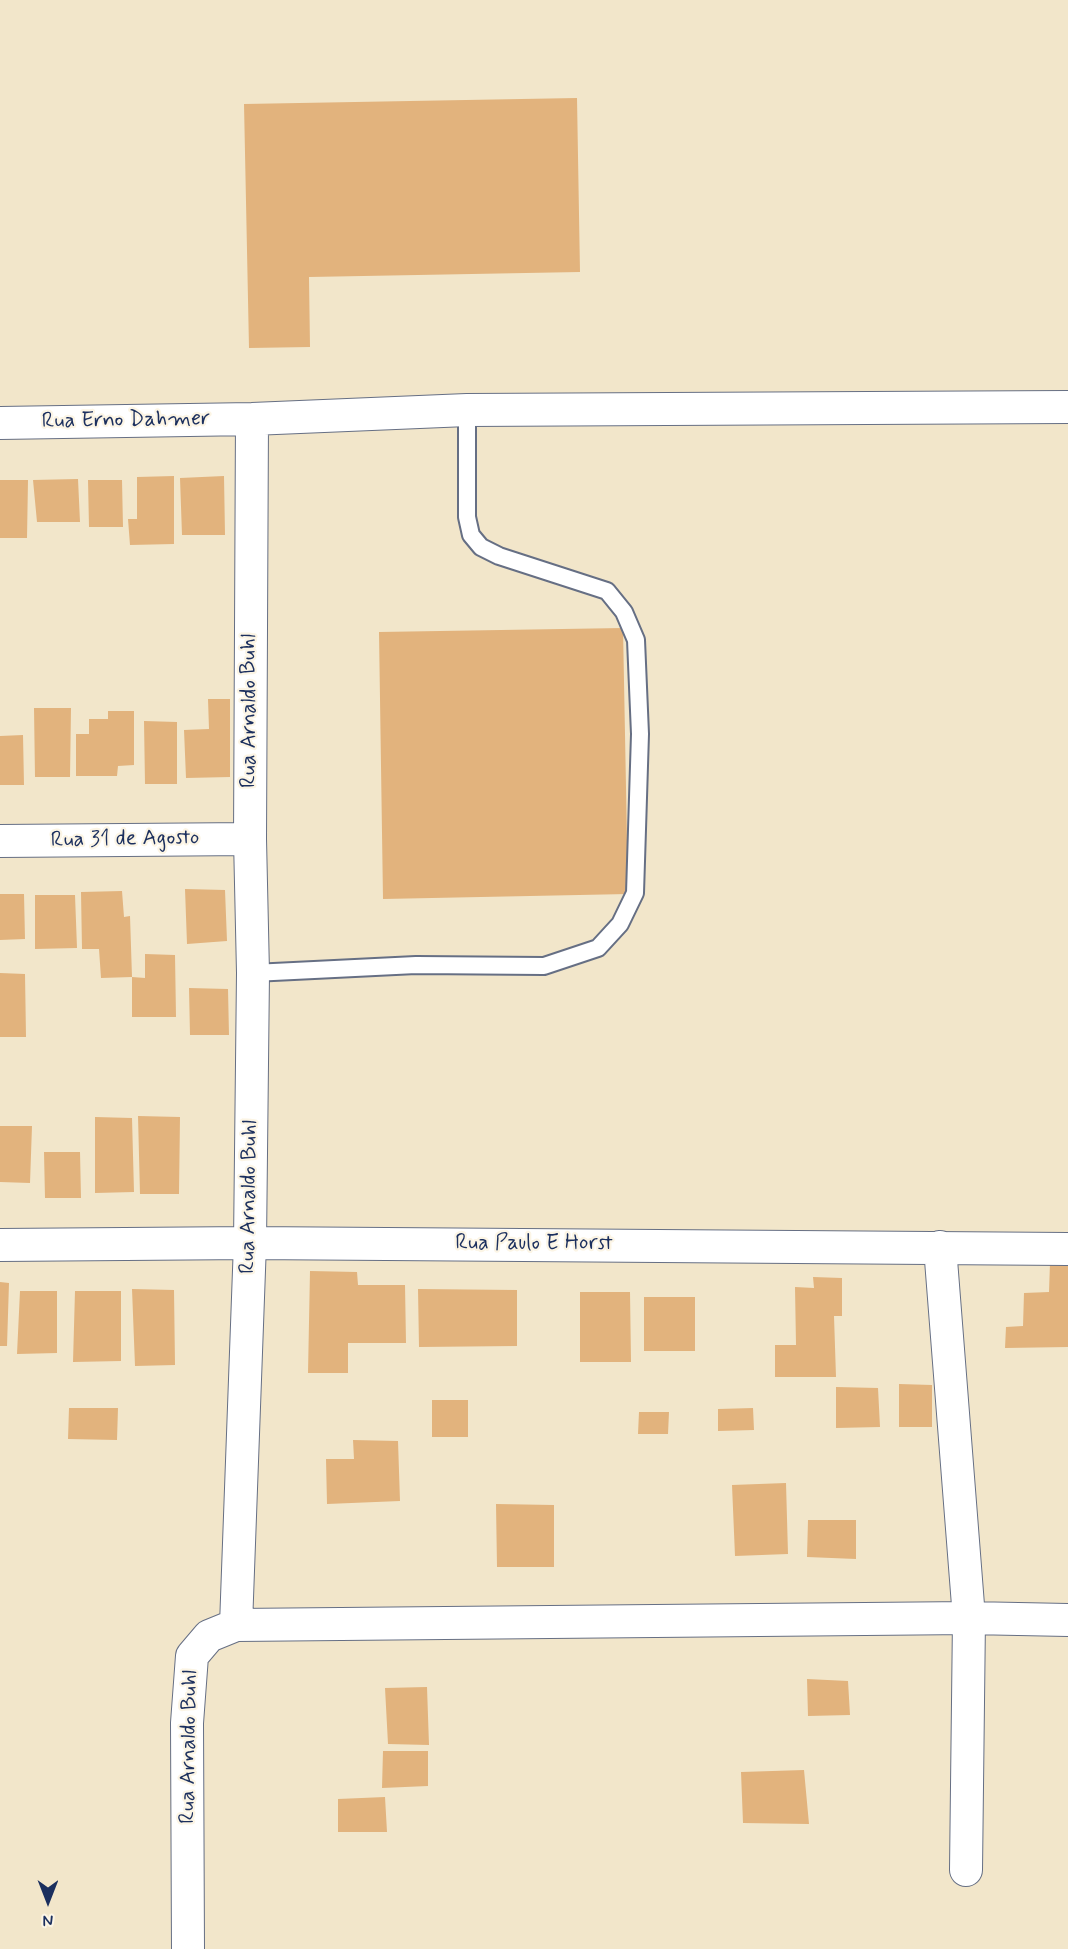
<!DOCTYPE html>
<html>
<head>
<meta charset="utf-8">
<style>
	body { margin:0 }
	#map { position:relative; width:1068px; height:1949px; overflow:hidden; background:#f2e6ca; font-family:Mynerve,sans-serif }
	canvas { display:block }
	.north { position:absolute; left:18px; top:1871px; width:60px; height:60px; -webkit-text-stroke:4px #fcf5e5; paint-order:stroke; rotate:180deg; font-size:16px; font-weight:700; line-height:24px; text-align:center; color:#1b2f5e }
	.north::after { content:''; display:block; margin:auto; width:21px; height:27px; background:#1b2f5e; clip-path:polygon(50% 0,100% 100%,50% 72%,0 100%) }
</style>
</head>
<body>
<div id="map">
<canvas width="1068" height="1949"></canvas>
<div class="north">N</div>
</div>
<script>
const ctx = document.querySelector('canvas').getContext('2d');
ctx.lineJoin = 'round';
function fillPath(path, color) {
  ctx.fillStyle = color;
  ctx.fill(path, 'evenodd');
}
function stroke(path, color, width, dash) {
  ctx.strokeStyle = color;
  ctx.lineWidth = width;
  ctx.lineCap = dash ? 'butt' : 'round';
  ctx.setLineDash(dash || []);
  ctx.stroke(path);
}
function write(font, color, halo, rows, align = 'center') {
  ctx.font = font + ' Mynerve,sans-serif';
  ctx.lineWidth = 4.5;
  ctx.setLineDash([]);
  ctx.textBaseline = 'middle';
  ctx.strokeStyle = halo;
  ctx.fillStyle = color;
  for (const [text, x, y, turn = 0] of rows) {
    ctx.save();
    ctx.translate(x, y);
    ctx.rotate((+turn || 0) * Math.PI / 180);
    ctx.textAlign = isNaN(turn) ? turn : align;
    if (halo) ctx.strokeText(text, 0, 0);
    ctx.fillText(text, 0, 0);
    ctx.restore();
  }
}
const building = new Path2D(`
	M 577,98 L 580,272 L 309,277 L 310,347 L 249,348 L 244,104 Z
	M 174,476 L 174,544 L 130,545 L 128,519 L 137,519 L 137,477 Z
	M 224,476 L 225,535 L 182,535 L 180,478 Z
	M 78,479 L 80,522 L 37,522 L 33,480 Z
	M 0,480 L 28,480 L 27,538 L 0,538 Z
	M 88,480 L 122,480 L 123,527 L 89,527 Z
	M 623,628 L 628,894 L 383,899 L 379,632 Z
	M 208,699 L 230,699 L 230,777 L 186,778 L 184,730 L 209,729 Z
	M 34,708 L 71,708 L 70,777 L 35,777 Z
	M 108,711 L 134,711 L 134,765 L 118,766 L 117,776 L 76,776 L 76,734 L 89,734 L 89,719 L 108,719 Z
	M 144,721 L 177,722 L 177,784 L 145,784 Z
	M 23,735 L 24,785 L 0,785 L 0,736 Z
	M 185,889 L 225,890 L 227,941 L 187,944 Z
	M 122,891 L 124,917 L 130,916 L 132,977 L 101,978 L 99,949 L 82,949 L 81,892 Z
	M 0,894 L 24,894 L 25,939 L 0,940 Z
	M 35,895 L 75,895 L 77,948 L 35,949 Z
	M 145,954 L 175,955 L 176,1017 L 132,1017 L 132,977 L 145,978 Z
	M 0,973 L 25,974 L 26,1037 L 0,1037 Z
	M 189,988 L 228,989 L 229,1035 L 190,1035 Z
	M 138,1116 L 180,1117 L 179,1194 L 140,1194 Z
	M 95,1117 L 132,1118 L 134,1192 L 95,1193 Z
	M 0,1126 L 32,1126 L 30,1183 L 0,1182 Z
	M 44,1152 L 80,1152 L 81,1198 L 45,1198 Z
	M 1050,1263 L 1068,1263 L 1068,1347 L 1005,1348 L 1006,1327 L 1023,1326 L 1024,1293 L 1049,1292 Z
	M 310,1271 L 357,1272 L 358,1285 L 405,1285 L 406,1343 L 348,1343 L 348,1373 L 308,1373 Z
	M 813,1277 L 842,1278 L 842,1316 L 834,1316 L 836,1377 L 775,1377 L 775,1345 L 796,1345 L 795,1287 L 814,1288 Z
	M 0,1282 L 9,1283 L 7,1346 L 0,1346 Z
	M 132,1289 L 174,1290 L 175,1365 L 135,1366 Z
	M 418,1289 L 517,1290 L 517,1346 L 419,1347 Z
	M 20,1291 L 57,1291 L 57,1353 L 17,1354 Z
	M 75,1291 L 121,1291 L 121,1361 L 73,1362 Z
	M 580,1292 L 630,1292 L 631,1362 L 580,1362 Z
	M 644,1297 L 695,1297 L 695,1351 L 644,1351 Z
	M 899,1384 L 932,1385 L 932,1427 L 899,1427 Z
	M 836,1387 L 878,1388 L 880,1427 L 836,1428 Z
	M 432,1400 L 468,1400 L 468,1437 L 432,1437 Z
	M 69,1408 L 118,1408 L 117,1440 L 68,1439 Z
	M 753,1408 L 754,1430 L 718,1431 L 718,1409 Z
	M 639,1412 L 669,1412 L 668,1434 L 638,1434 Z
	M 353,1440 L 398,1441 L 400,1501 L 327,1504 L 326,1459 L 354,1459 Z
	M 786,1483 L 788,1554 L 735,1556 L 732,1485 Z
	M 496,1504 L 554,1505 L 554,1567 L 497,1567 Z
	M 808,1520 L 856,1520 L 856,1559 L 807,1557 Z
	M 807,1679 L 848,1681 L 850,1715 L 808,1716 Z
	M 427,1687 L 429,1745 L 388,1744 L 385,1688 Z
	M 383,1751 L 428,1751 L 428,1786 L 382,1788 Z
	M 804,1770 L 809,1824 L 743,1823 L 741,1772 Z
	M 385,1797 L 387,1832 L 338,1832 L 338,1799 Z`);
const service = new Path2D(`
	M 253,973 L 416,965 L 544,966 L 598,948 L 620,924 L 635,893 L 640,734 L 636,640 L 624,612 L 607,591 L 499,556 L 481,547 L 471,535 L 467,517 L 467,410`);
const minor = new Path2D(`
	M 0,423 L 252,419 L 467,410 L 1068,407
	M 0,841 L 250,839
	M 0,1245 L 250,1243 L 1068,1249
	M 940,1247 L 969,1618 L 966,1870
	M 236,1625 L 969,1618 L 1068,1620
	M 188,1949 L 187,1723 L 192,1656 L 209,1636 L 236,1625 L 250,1243 L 253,973 L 250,839 L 252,419`);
const streetNames = [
	["Rua Erno Dahmer",126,421,-1],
	["Rua Arnaldo Buhl",250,711,-90],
	["Rua 31 de Agosto",125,840,-1],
	["Rua Arnaldo Buhl",250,1197,-89],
	["Rua Paulo E Horst",534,1244],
	["Rua Arnaldo Buhl",190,1747,-89]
];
fillPath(building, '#e2b37d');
stroke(service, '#666f84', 20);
stroke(minor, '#666f84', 34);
stroke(service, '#fff', 16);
stroke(minor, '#fff', 32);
write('22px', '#1b2f5e', '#fcf5e5', streetNames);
</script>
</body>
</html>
